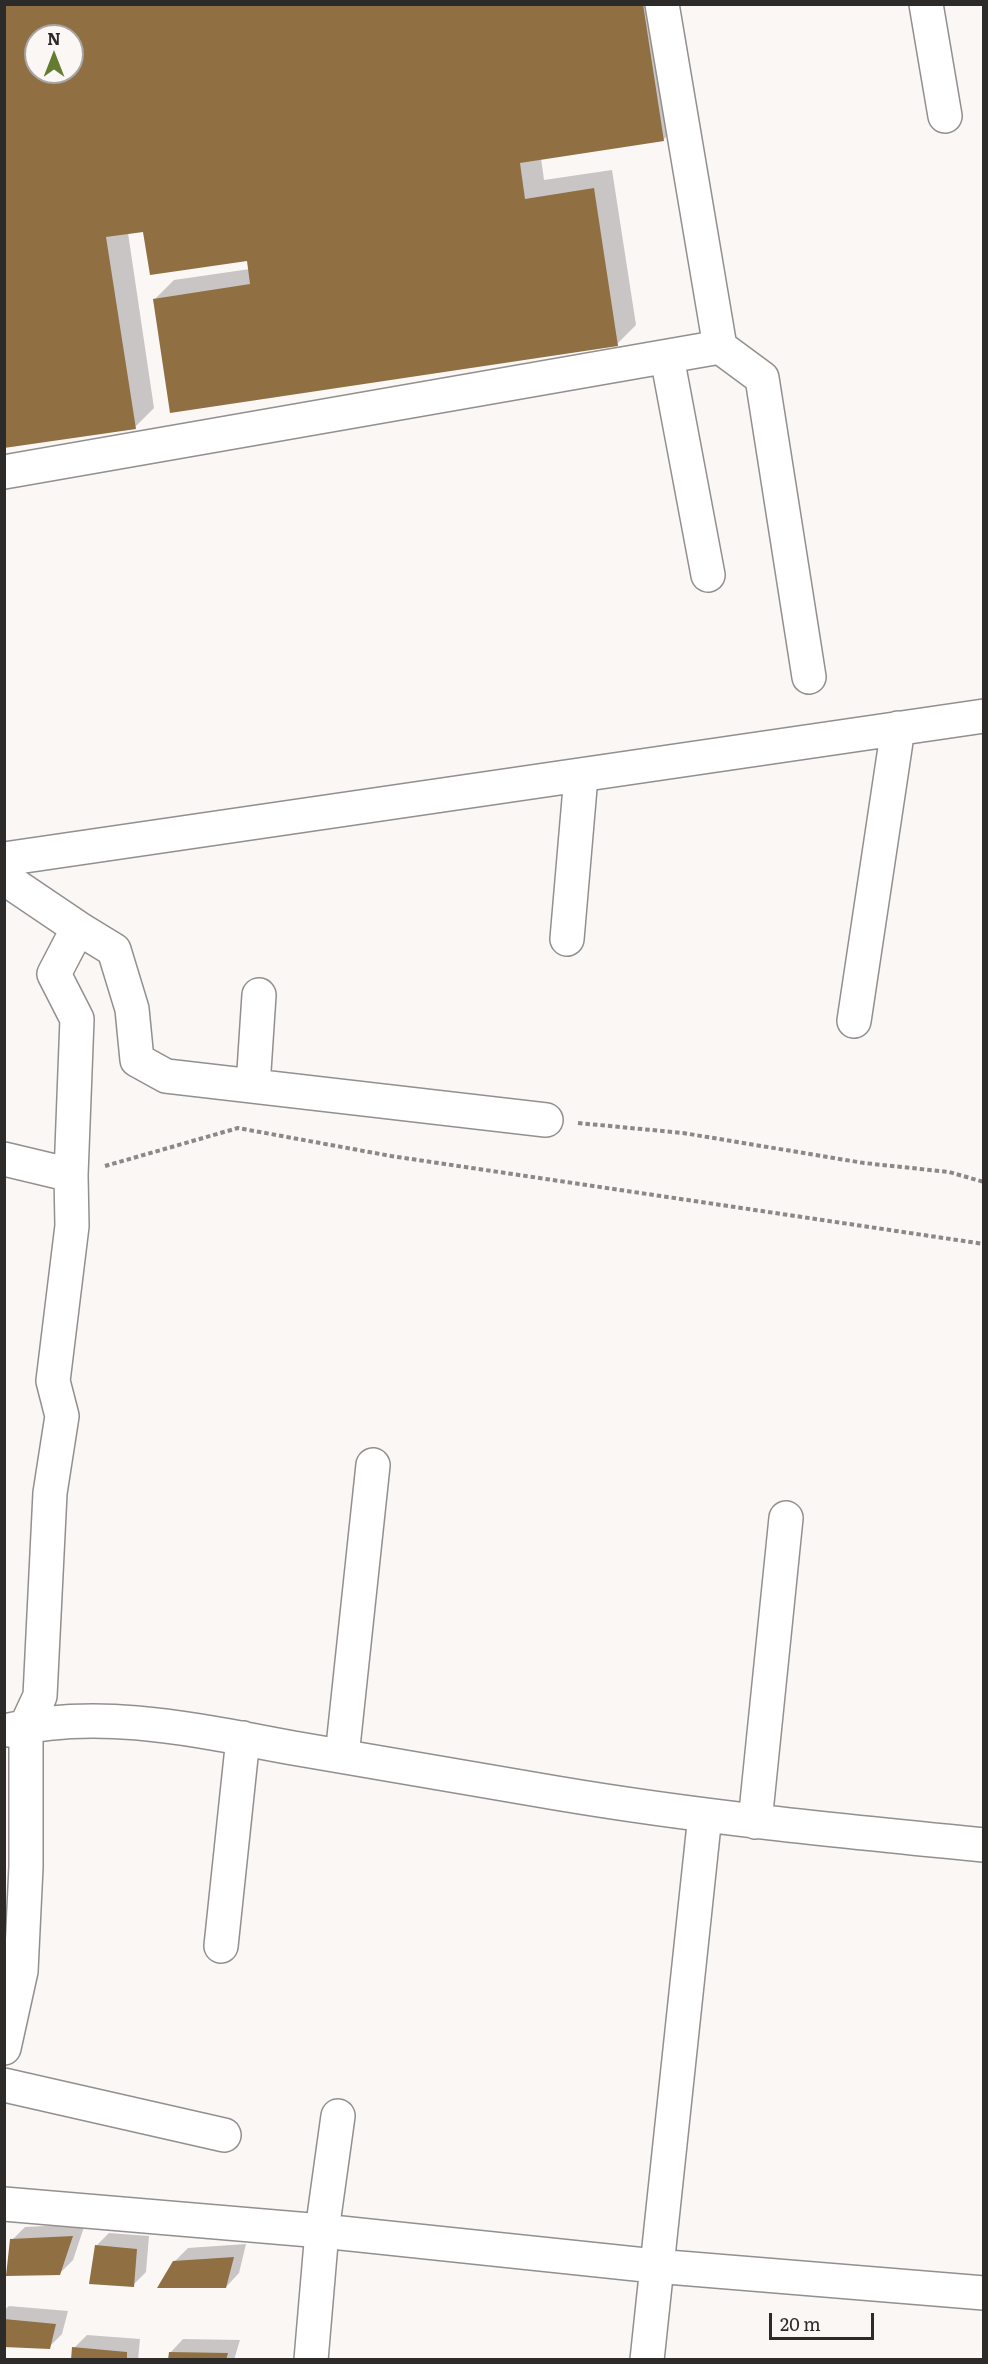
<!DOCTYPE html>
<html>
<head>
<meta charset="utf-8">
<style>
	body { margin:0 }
	#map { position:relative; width:988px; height:2364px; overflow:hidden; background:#faf7f5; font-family:Literata,serif }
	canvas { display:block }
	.frame { position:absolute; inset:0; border:6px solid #2c2b2a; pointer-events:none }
	.north { position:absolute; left:24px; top:24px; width:60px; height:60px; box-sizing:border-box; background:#faf7f5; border:2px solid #a8a5a4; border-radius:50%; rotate:0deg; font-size:16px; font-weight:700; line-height:24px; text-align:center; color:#2c2b2a }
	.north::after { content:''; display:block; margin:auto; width:21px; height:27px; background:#637c2f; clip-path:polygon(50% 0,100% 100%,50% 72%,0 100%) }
	.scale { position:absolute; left:769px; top:2313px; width:105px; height:27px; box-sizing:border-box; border:3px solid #2c2b2a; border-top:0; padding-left:8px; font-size:18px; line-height:21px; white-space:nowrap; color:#2c2b2a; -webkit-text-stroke:4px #faf7f5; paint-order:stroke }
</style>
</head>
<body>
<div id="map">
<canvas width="988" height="2364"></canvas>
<div class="frame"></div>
<div class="north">N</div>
<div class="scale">20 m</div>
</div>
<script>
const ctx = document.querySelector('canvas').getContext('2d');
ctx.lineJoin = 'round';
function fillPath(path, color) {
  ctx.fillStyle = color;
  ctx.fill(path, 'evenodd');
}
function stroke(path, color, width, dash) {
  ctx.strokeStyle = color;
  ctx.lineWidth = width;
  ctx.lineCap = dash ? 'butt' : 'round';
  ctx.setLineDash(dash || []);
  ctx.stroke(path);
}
const shadow = new Path2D(`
	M 4,4 L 664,4 L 682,121 L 663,140 L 541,158 L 544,180 L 612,170 L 636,325 L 617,344 L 154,300 L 174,280 L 250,269 L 248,259 L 144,230 L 128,233 L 154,408 L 135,427 ZM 36,36 L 72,36 L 72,72 L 36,72 Z
	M 85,2224 L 73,2260 L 59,2274 L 12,2240 L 25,2227 Z
	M 109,2233 L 149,2236 L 146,2272 L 133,2285 L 96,2246 Z
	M 246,2244 L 239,2273 L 226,2287 L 174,2262 L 188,2248 Z
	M 9,2306 L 68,2311 L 62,2334 L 49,2347 L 4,2345 L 4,2310 Z
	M 87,2335 L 140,2339 L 138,2360 L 73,2360 L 74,2348 Z
	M 183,2339 L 240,2340 L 234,2360 L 170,2360 L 170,2353 Z`);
const building = new Path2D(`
	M 4,4 L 643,4 L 664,141 L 520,163 L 525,199 L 594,188 L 618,346 L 170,413 L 153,299 L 250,284 L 247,261 L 150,275 L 143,232 L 106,237 L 136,429 L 4,448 ZM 36,36 L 72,36 L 72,72 L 36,72 Z
	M 73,2236 L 60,2275 L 6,2276 L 10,2239 Z
	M 95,2245 L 137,2249 L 134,2287 L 89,2284 Z
	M 234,2257 L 226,2288 L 157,2288 L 173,2261 Z
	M 4,2319 L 56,2324 L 50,2349 L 4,2347 Z
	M 72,2347 L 127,2352 L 127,2360 L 71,2360 Z
	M 169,2352 L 228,2353 L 226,2360 L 168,2360 Z`);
const path = new Path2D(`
	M 578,1123 L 683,1133 L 864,1163 L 949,1172 L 984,1182
	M 105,1166 L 238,1128 L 391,1156 L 984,1244`);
const minor = new Path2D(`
	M 662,4 L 720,347 L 762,378 L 809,677
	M 926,4 L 945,116
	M 667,357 L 708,575
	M 4,472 L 720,347
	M 4,859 L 984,716
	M 4,878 L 78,928 L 54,974 L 77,1019 L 71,1175 L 72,1226 L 53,1381 L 62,1416 L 50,1493 L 40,1696 L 26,1726 L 26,1867 L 21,1971 L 4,2048
	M 78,928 L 114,950 L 132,1009 L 137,1060 L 166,1076 L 546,1120
	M 567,939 L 581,776
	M 854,1021 L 898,728
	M 253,1086 L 259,995
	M 4,1159 L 71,1175
	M 9,1730 C 103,1708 200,1731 293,1748 C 381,1763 469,1778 556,1793 C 698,1817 841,1831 984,1845
	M 342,1756 L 373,1465
	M 755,1822 L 786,1518
	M 221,1946 L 243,1738
	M 4,2085 L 224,2135
	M 4,2204 L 322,2231 L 655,2266 L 984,2293
	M 311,2360 L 322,2231 L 338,2116
	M 647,2360 L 705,1815`);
fillPath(shadow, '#0003');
fillPath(building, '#906f42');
stroke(minor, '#938f8e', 36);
stroke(path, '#8b8988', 4, [4.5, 3]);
stroke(minor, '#fff', 33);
</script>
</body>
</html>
